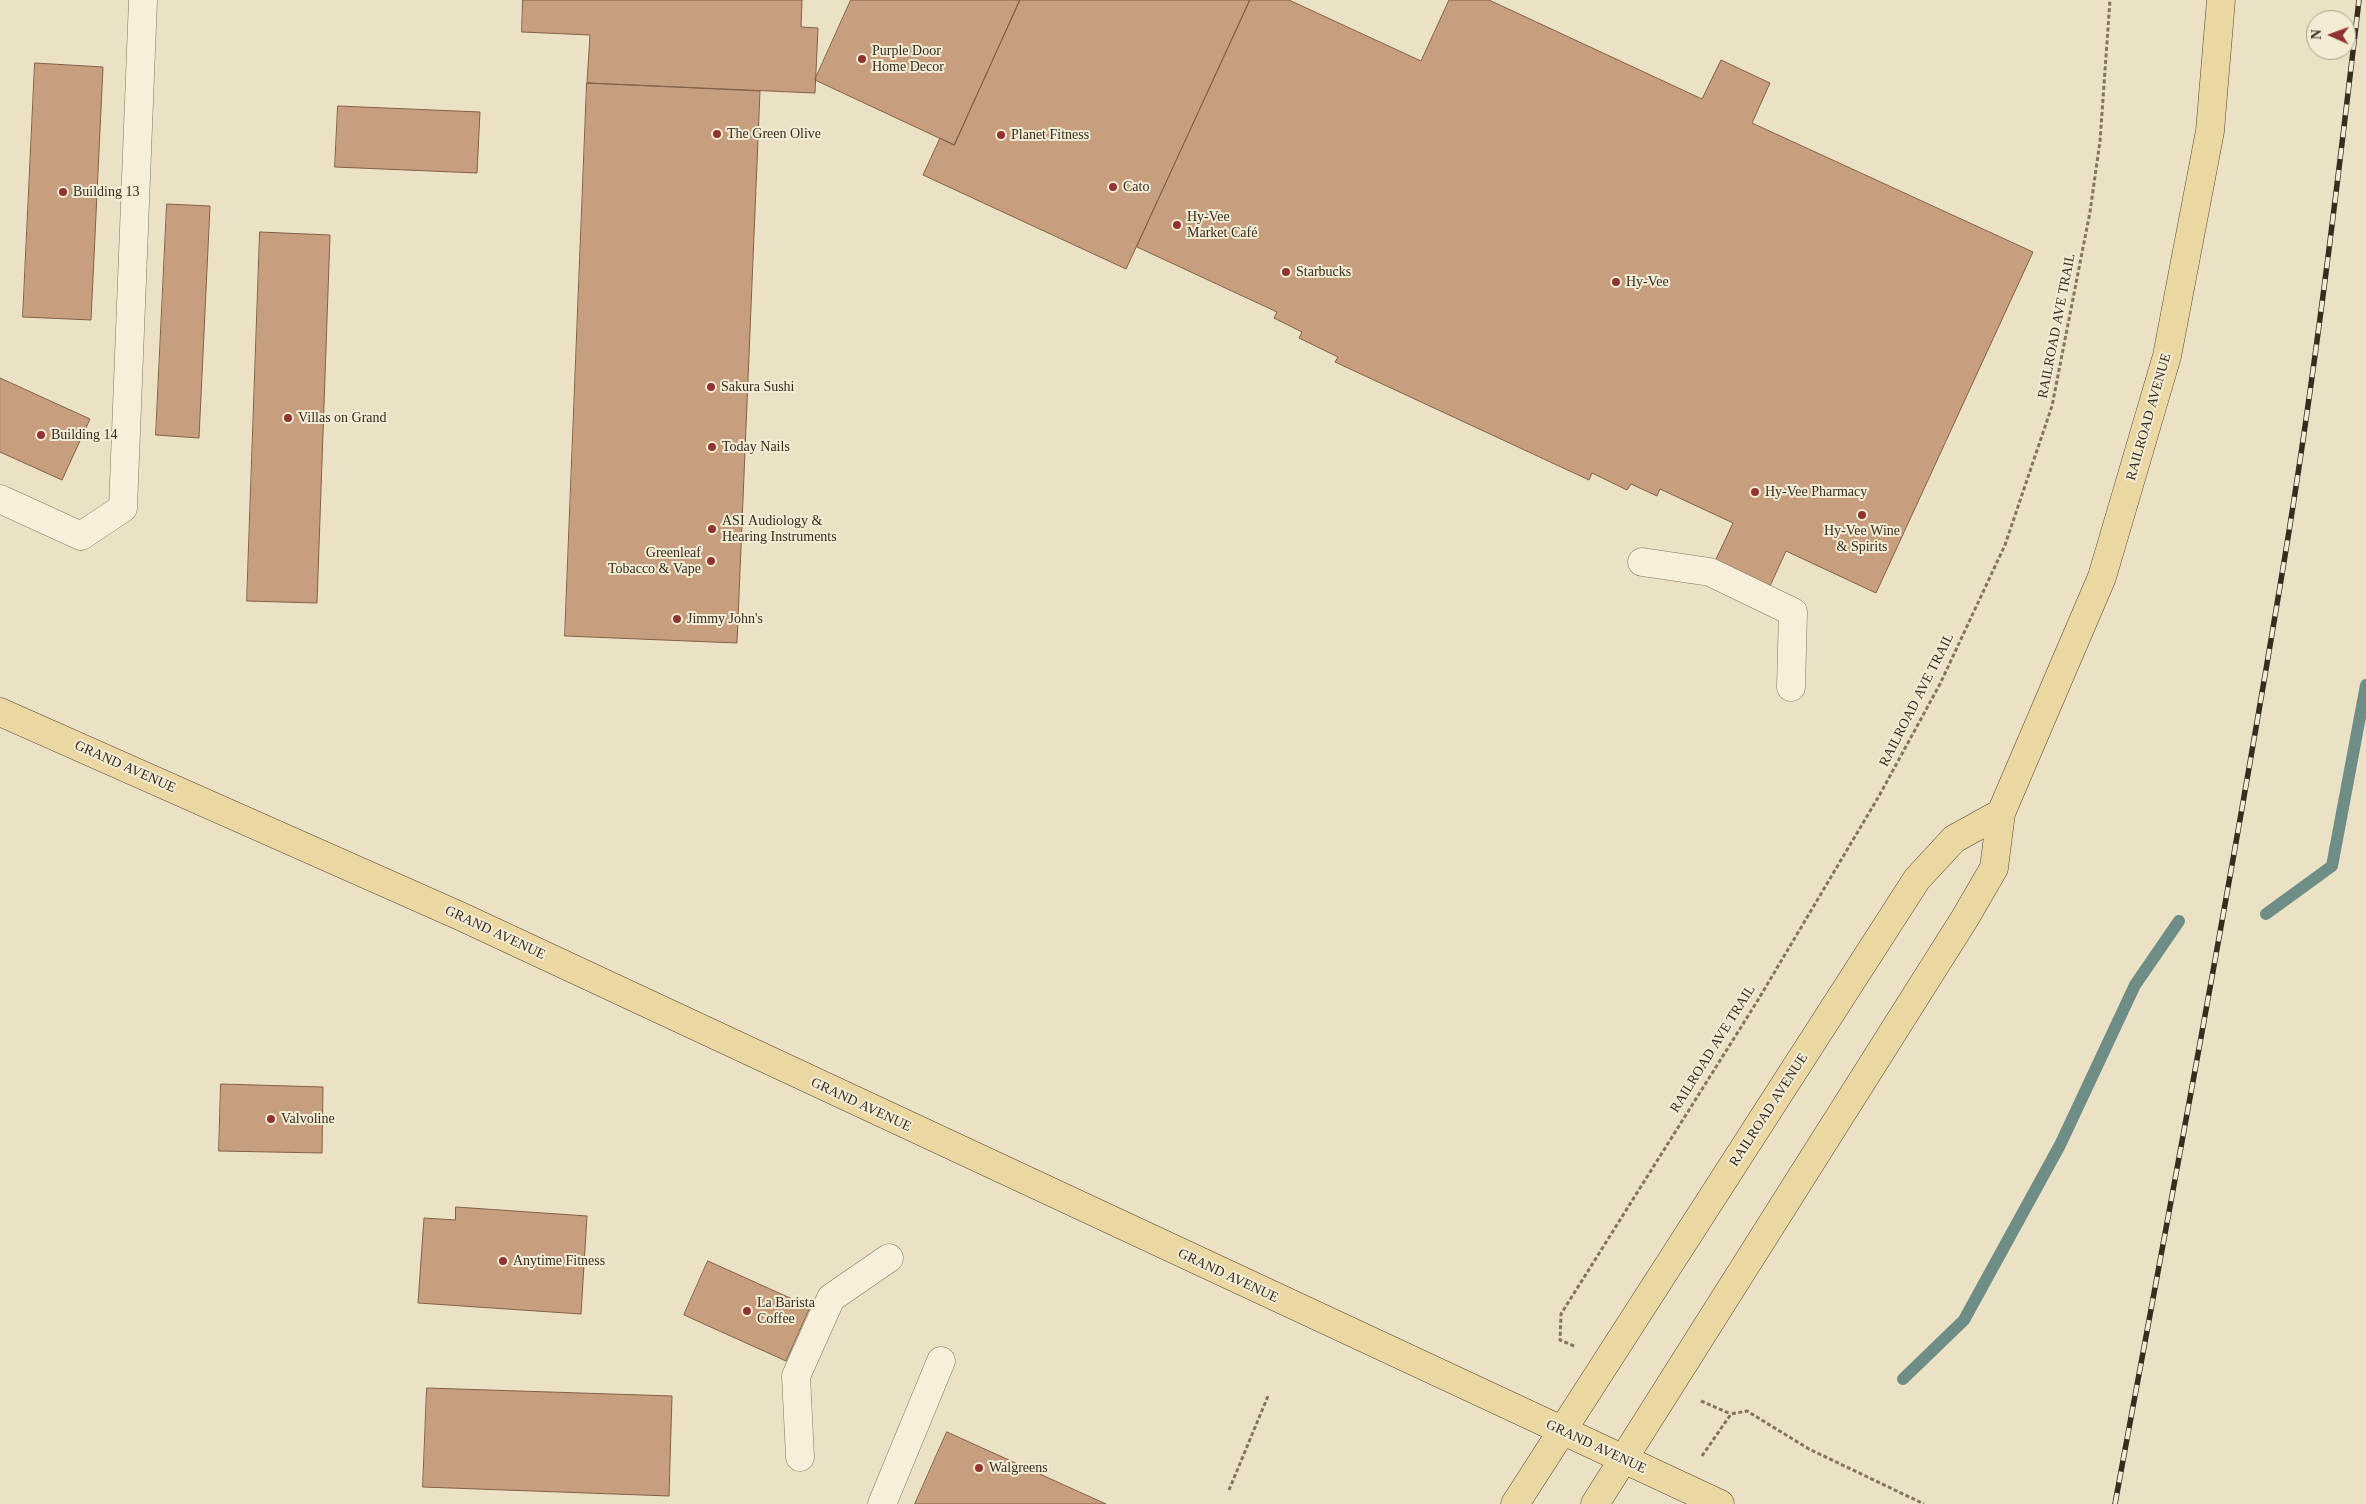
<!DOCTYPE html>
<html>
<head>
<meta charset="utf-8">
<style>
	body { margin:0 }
	#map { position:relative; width:2366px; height:1504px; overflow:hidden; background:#ebe2c6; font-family:Georgia,serif }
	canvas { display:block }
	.north { position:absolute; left:2306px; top:10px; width:50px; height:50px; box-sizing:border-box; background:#f3ecd5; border:1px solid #a79f8d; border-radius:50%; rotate:272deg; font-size:14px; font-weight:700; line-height:20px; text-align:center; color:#362c20 }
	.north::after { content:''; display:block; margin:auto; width:18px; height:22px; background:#903431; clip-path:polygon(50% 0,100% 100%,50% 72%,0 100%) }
</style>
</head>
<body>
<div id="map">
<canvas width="2366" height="1504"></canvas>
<div class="north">N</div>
</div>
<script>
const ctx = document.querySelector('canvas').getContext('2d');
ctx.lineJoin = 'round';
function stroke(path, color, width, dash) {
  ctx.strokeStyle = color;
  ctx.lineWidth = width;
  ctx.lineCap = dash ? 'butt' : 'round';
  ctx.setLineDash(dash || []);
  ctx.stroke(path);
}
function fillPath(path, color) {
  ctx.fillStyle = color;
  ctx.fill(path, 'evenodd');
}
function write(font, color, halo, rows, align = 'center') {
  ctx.font = font + ' Georgia,serif';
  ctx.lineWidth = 4;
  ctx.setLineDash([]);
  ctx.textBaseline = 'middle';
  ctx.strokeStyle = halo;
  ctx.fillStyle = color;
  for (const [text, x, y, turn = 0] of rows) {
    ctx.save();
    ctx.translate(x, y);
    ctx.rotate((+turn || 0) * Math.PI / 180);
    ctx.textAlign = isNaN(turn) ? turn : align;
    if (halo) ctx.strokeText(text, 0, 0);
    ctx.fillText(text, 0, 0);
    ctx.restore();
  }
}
const stream = new Path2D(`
	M 2266,914 L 2332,866 L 2366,685
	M 1903,1379 L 1964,1320 L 2060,1145 L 2135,985 L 2179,921`);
const building = new Path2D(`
	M 523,0 L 802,0 L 801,27 L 818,28 L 815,93 L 587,83 L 590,35 L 522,32 Z
	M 851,0 L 1020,0 L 954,145 L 815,80 Z
	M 1020,0 L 1250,0 L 1126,269 L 923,175 L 940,138 L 954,145 Z
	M 1250,0 L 1289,0 L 1421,61 L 1449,0 L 1489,0 L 1702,99 L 1721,60 L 1770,83 L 1752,123 L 2033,252 L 1876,593 L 1786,551 L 1765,597 L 1710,572 L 1733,523 L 1660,489 L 1657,496 L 1631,484 L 1627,490 L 1592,473 L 1589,480 L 1335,362 L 1338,357 L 1299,338 L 1302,332 L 1274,318 L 1277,312 L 1137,247 Z
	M 35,63 L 103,67 L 91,320 L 23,317 Z
	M 587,83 L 760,91 L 737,643 L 565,636 Z
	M 338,106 L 480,112 L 477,173 L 335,167 Z
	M 167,204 L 210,206 L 199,438 L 156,435 Z
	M 260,232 L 330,235 L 317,603 L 247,601 Z
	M 0,378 L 90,419 L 62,480 L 0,452 Z
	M 221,1084 L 323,1087 L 322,1153 L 219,1151 Z
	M 456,1207 L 587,1216 L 581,1314 L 418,1303 L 424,1218 L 455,1220 Z
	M 708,1261 L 810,1307 L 786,1361 L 684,1315 Z
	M 427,1388 L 672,1396 L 669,1496 L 423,1487 Z
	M 947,1432 L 1106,1504 L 915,1504 Z`);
const path = new Path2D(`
	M 1574,1346 L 1560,1340 L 1561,1314 L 1758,1000 L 1879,796 L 1940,684 L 2005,545 L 2052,406 L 2090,212 L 2100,141 L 2110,0
	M 1701,1401 L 1731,1414
	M 1702,1456 L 1731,1414 L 1747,1411 L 1809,1449 L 1924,1504
	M 1229,1490 L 1268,1396`);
const minor = new Path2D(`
	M 0,499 L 81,536 L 123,508 L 143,0
	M 1642,562 L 1710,572 L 1793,612 L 1791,687
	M 800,1457 L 796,1376 L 831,1298 L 889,1258
	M 882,1504 L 941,1361`);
const major = new Path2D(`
	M 0,712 L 460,916 L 1720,1504
	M 1515,1504 L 1917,879 L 1954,839 L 2001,813
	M 1595,1504 L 1965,918 L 1994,868 L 2001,813 L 2102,577 L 2167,356 L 2210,131 L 2221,0`);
const rail = new Path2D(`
	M 2115,1504 C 2173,1190 2232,877 2284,562 C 2315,375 2337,188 2359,0`);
const markers = [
	[862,59,5,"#903431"],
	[717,134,5,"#903431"],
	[1001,135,5,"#903431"],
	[1113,187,5,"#903431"],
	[63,192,5,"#903431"],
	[1177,225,5,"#903431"],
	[1286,272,5,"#903431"],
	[1616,282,5,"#903431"],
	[711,387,5,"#903431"],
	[288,418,5,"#903431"],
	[41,435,5,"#903431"],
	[712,447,5,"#903431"],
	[1755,492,5,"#903431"],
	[1862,515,5,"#903431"],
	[712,529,5,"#903431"],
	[711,561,5,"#903431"],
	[677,619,5,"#903431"],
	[271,1119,5,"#903431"],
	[503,1261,5,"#903431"],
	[747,1311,5,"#903431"],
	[979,1468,5,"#903431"]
];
const poiNames = [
	["Purple Door",872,51],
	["Home Decor",872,67],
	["The Green Olive",727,134],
	["Planet Fitness",1011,135],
	["Cato",1123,187],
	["Building 13",73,192],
	["Hy-Vee",1187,217],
	["Market Café",1187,233],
	["Starbucks",1296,272],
	["Hy-Vee",1626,282],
	["Sakura Sushi",721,387],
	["Villas on Grand",298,418],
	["Building 14",51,435],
	["Today Nails",722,447],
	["Hy-Vee Pharmacy",1765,492],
	["ASI Audiology &",722,521],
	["Hearing Instruments",722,537],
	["Hy-Vee Wine",1862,531,"center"],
	["& Spirits",1862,547,"center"],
	["Greenleaf",701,553,"right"],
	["Tobacco & Vape",701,569,"right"],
	["Jimmy John's",687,619],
	["Valvoline",281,1119],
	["Anytime Fitness",513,1261],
	["La Barista",757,1303],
	["Coffee",757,1319],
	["Walgreens",989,1468]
];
const streetNames = [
	["RAILROAD AVE TRAIL",2057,326,-79],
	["RAILROAD AVENUE",2149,417,-74],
	["RAILROAD AVE TRAIL",1917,700,-63],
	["GRAND AVENUE",125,767,24],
	["GRAND AVENUE",495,933,25],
	["RAILROAD AVE TRAIL",1713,1049,-58],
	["GRAND AVENUE",861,1105,25],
	["RAILROAD AVENUE",1769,1110,-57],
	["GRAND AVENUE",1228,1276,25],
	["GRAND AVENUE",1596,1447,25]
];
stroke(stream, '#6e8d86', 12);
fillPath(building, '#c79f7f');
stroke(building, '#836045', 1);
stroke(minor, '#85745d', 29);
stroke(major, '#534231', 29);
stroke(path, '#85745d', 3, [4, 2.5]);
stroke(minor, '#f6efd9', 28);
stroke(major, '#ebd7a1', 28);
stroke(rail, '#362c20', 5.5);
stroke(rail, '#f3ecd5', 4, [11]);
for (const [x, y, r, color] of markers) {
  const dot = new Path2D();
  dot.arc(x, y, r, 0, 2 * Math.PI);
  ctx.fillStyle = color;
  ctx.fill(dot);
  stroke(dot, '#f3ecd5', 2);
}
write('14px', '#362c20', '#f3ecd5', poiNames, 'left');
write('14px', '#362c20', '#f3ecd5', streetNames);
</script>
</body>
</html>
